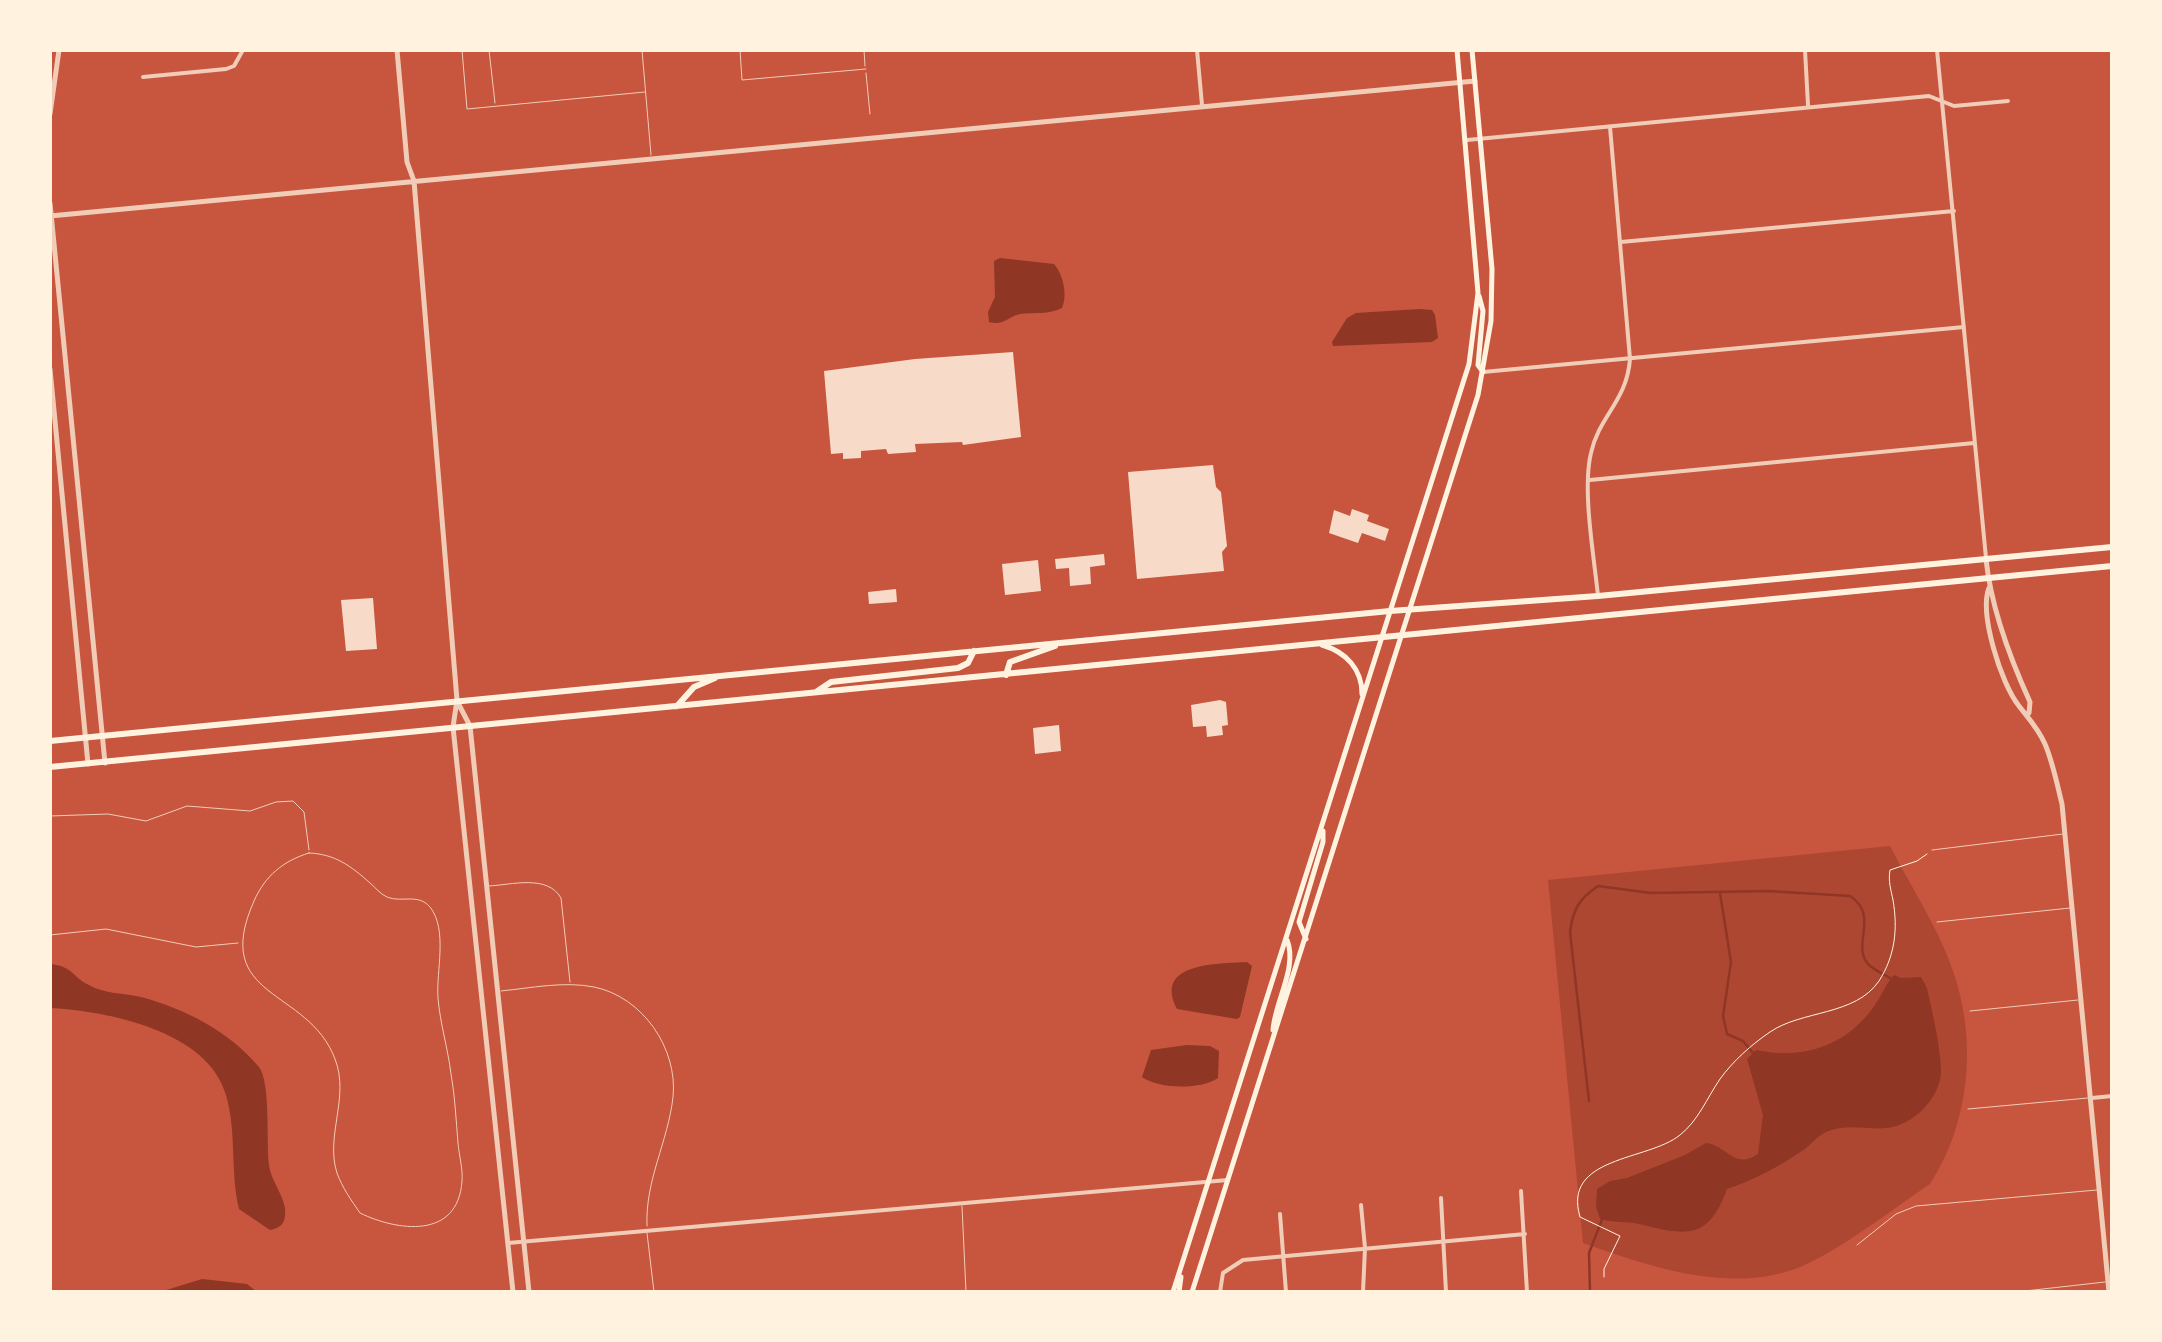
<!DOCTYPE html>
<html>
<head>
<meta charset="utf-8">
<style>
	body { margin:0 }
	#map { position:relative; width:2162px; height:1342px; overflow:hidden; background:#c8553d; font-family:Inter,sans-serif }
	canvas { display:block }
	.frame { position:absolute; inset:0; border:52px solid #fff3e0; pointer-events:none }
</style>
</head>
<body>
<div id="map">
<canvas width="2162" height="1342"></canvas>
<div class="frame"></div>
</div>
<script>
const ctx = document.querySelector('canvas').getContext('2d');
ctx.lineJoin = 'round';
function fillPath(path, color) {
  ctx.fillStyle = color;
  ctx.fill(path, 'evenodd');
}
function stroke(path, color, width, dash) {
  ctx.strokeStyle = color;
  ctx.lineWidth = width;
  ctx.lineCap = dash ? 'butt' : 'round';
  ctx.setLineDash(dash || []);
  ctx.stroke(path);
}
const green = new Path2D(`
	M 1890,846 C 1912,889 1941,932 1955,977 C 1977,1045 1969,1124 1930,1184 C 1890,1211 1850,1243 1807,1264 C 1736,1297 1651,1267 1583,1243 L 1548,880 Z`);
const water = new Path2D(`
	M 1000,258 L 1054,264 C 1063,274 1068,295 1062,308 C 1048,315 1035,312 1020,314 C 1007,317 1004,326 989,322 L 988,312 L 995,297 L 994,261 Z
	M 1420,309 L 1432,310 L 1435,315 L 1438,338 L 1432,342 L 1333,346 L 1332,342 L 1347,318 L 1356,313 Z
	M 1247,962 L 1252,966 L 1240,1017 L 1237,1019 L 1177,1009 C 1153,962 1218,964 1247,962 Z
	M 50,964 C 73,966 72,977 89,985 C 104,994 124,993 141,997 C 185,1009 229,1031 259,1067 C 271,1083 266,1144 269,1165 C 271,1182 288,1200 285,1216 C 284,1225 279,1228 270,1230 L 239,1209 C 230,1171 237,1133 226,1095 C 208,1031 108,1011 50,1008 Z
	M 1894,975 L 1901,978 L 1921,977 L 1927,988 C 1932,1011 1941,1048 1941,1071 C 1941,1098 1912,1126 1887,1128 C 1867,1130 1846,1123 1826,1132 C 1817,1136 1810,1146 1802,1151 C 1778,1167 1754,1180 1727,1189 C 1708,1242 1685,1235 1639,1224 C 1626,1221 1613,1223 1600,1219 L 1596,1207 L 1597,1189 L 1610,1181 L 1627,1178 L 1685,1155 L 1706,1143 C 1728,1146 1734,1170 1758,1154 L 1763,1115 L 1747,1059 L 1756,1050 C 1798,1059 1840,1049 1869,1013 C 1878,1003 1888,980 1894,975 Z
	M 1187,1045 L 1210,1046 L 1219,1051 L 1218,1078 C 1201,1090 1158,1089 1142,1077 L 1151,1050 Z
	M 202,1279 L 247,1284 L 257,1292 L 160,1292 Z`);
const stream = new Path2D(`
	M 1720,893 L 1731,962 L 1723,1016 L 1727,1034 L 1743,1041 L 1753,1053
	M 1589,1101 L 1570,932 C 1573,909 1579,899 1598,886 L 1651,893 L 1768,891 L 1850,896 C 1880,916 1851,944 1868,964 C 1874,970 1883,974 1890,978
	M 1590,1292 L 1589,1253 L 1603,1217`);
const building = new Path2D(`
	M 1013,352 L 1021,437 L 963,445 L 962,442 L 915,444 L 916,452 L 888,454 L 886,449 L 861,451 L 861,458 L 843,459 L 843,453 L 831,454 L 824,371 L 915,359 Z
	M 1213,465 L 1216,487 L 1221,492 L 1227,546 L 1222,552 L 1224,571 L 1137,579 L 1128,472 Z
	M 1352,509 L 1369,515 L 1367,521 L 1389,529 L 1385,541 L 1362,533 L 1358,543 L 1329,533 L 1334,510 L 1350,516 Z
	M 1104,554 L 1105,565 L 1090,567 L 1091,584 L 1070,586 L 1069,568 L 1056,569 L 1055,559 Z
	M 1038,560 L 1041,591 L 1005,595 L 1002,564 Z
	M 896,589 L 897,602 L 869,604 L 868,592 Z
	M 373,598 L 377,649 L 346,651 L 341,600 Z
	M 1220,700 L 1226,702 L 1228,725 L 1222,726 L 1223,735 L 1207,737 L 1206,726 L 1193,727 L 1191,705 Z
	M 1059,725 L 1061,751 L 1035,754 L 1033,728 Z`);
const path = new Path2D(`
	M 1604,1277 L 1604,1269 L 1620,1236 L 1580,1217 C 1562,1156 1648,1161 1680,1135 C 1698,1121 1707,1098 1720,1079 C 1733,1061 1751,1045 1770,1032 C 1802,1010 1855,1016 1879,981 C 1895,956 1898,929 1893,900 C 1891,890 1888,881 1890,870 L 1917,861 L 1927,854`);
const service = new Path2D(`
	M 462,50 L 467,109 L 645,92
	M 489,50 L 495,103
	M 642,50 L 651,155
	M 740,50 L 742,80 L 866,69
	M 864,50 L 865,66
	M 866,73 L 870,114
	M 50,816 L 108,814 L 146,821 L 187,806 L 250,811 L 276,802 L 293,801 L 304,812 L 309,850
	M 1932,850 L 2063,834
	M 309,853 C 335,854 351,866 370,883 C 376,888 380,894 387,897 C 402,903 418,893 430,907 C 448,930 436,971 438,998 C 440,1023 448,1049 451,1074 C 455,1096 456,1120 458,1143 C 459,1155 463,1169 462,1181 C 458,1240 397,1231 360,1213 C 351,1200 342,1187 337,1173 C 325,1136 350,1097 335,1059 C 308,987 210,1000 254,901 C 265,876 283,861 309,853 Z
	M 488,886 C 512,885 547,874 561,898 L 570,982
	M 1937,922 L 2070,908
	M 50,935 L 106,929 L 196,947 L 238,943
	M 501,991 C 531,988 564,981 594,987 C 643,997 678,1049 673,1097 C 668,1142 645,1180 647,1226
	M 1970,1011 L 2078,1000
	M 1968,1109 L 2088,1098
	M 962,1206 L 966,1292
	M 647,1233 L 654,1292
	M 1857,1245 L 1896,1214 L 1916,1206 L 2097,1190
	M 2016,1292 L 2105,1282`);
const minor = new Path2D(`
	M 1197,50 L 1202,105
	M 1805,50 L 1808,105
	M 1937,50 L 1986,558
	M 143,77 L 226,69 L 234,66 L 243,50
	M 1467,140 L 1929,96 L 1954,106 L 2008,101
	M 1621,242 L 1954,211
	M 1483,372 L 1964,327
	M 1590,480 L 1974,443
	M 1598,596 C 1594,556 1582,490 1591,453 C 1599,416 1627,401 1630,359 L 1610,127
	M 2092,1098 L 2112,1096
	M 1521,1191 L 1527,1292
	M 1441,1198 L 1446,1292
	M 1361,1205 L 1365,1248 L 1363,1292
	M 1280,1214 L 1286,1292
	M 508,1243 L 1228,1180
	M 1220,1292 L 1223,1273 L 1243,1260 L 1525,1234`);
const tertiary = new Path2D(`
	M 397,50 L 407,162 L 414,181 L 457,700 L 453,727 L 513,1292
	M 50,114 L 59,50
	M 50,203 L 105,763
	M 50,216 L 1475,81
	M 50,369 L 88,764
	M 1986,559 C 1991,608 2009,656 2030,702 L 2029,713
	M 1989,588 C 1979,613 2001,684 2019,706 C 2029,719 2038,728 2045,744 C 2053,763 2057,784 2062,804 L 2109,1292
	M 457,701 L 470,726 L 529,1292`);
const secondary = new Path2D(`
	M 1479,296 L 1483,311 L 1478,365 L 1483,372
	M 1322,645 C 1346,652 1362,669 1362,694
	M 1306,939 L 1299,922 L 1323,842 L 1323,831
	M 1273,1030 C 1275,1001 1298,967 1287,940
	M 1173,1292 L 1469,364 L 1478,293 L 1457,50
	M 1179,1292 L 1181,1277
	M 1192,1292 L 1478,395 L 1491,321 L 1492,269 L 1472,50`);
const primary = new Path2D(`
	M 1006,675 L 1010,662 L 1055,646
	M 816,692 L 831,682 L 958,668 L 968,663 L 974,651
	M 677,706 L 694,687 L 715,678
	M 50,741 L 1390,611 L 1598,596 L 2112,547
	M 50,767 L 2112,566`);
fillPath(green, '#ae4732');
fillPath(water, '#8f3625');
stroke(stream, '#8f3625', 2.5);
fillPath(building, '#f7dbc8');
stroke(path, '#fff3e0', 1);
stroke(service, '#f1ccb7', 1);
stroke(minor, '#f1ccb7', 4);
stroke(tertiary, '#f1ccb7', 5);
stroke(secondary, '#fff3e0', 5);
stroke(primary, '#fff3e0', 6);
</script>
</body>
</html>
